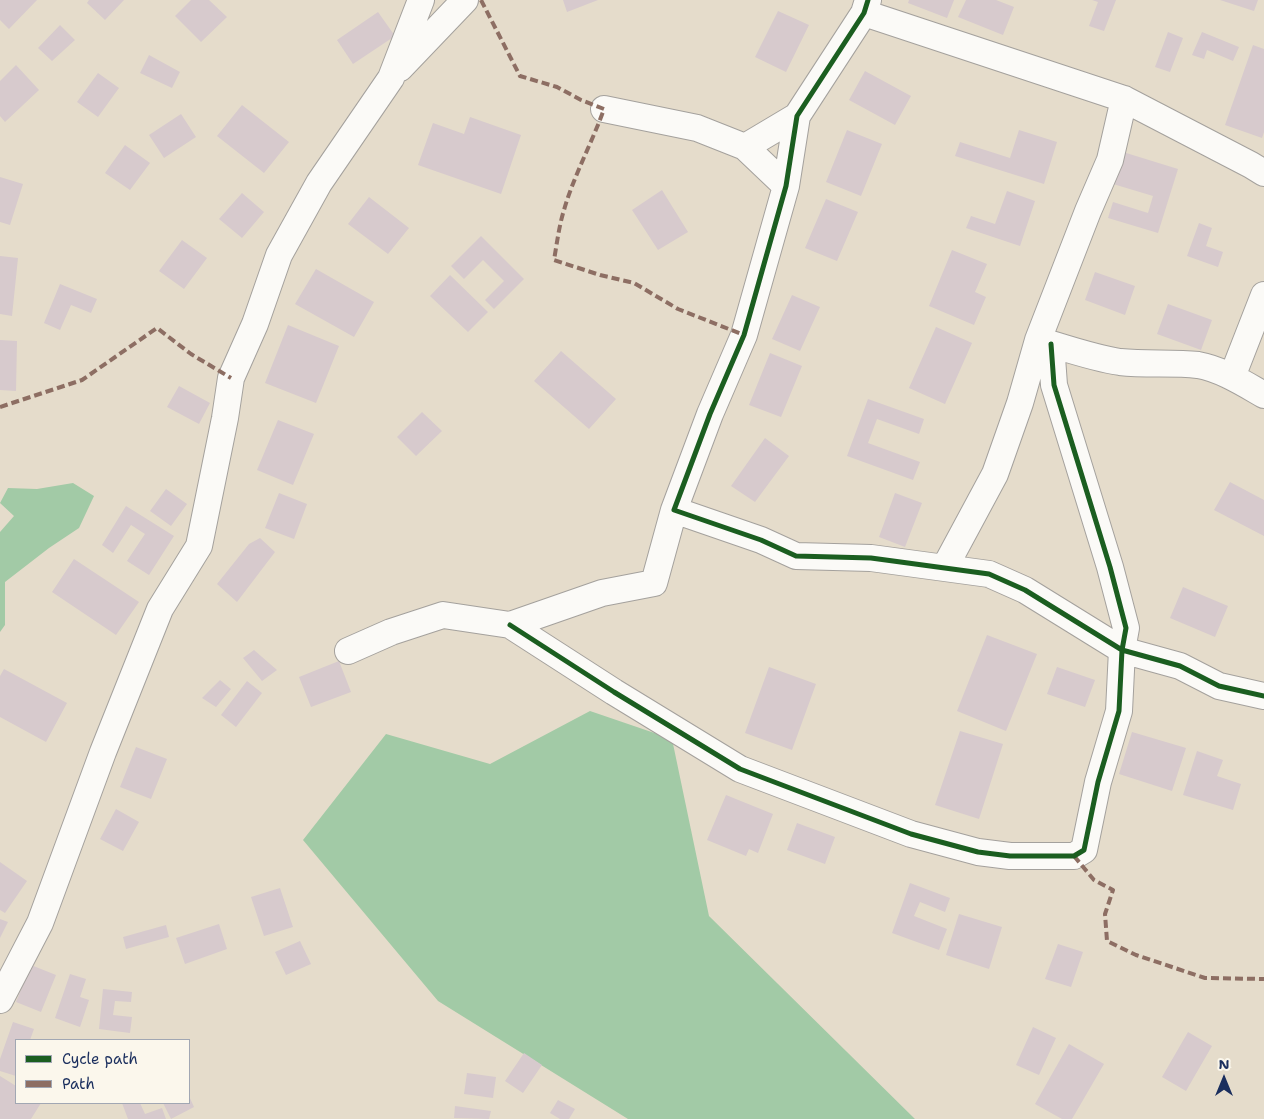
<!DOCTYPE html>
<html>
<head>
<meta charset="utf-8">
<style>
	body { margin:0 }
	#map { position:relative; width:1264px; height:1119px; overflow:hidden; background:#e5dccb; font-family:"Shantell Sans",sans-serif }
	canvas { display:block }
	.legend { position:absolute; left:15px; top:1039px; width:175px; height:65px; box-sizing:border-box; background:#fbf7ec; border:1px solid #a1a7b3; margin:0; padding:6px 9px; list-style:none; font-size:15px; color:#1b2f5e }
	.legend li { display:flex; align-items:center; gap:10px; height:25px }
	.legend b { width:25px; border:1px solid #a1a7b3 }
	.north { position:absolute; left:1199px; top:1054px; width:50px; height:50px; -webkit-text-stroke:4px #fbf7ec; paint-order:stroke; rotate:0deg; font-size:14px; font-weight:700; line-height:20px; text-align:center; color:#1b2f5e }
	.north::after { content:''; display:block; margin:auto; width:18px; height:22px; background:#1b2f5e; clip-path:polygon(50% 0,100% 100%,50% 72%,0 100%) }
</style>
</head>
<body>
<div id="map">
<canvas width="1264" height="1119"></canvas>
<ul class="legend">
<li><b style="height:6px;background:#1b5e20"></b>Cycle path</li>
<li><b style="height:6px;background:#8d6e63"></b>Path</li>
</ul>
<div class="north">N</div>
</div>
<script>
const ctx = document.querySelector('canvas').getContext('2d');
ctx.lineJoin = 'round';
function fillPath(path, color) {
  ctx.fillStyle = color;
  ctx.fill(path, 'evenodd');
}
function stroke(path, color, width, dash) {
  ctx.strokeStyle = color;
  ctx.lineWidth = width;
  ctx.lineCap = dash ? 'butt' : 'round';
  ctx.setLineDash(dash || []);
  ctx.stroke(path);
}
const forest = new Path2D(`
	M 73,483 L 94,496 L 79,528 L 49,548 L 5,582 L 5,625 L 0,632 L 0,532 L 14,516 L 0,503 L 8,488 L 37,489 Z
	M 590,711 L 672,739 L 709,916 L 915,1119 L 628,1119 L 438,1001 L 303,840 L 386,734 L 490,764 Z`);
const building = new Path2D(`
	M 0,0 L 37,0 L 9,29 L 0,20 Z
	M 89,0 L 124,0 L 105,20 L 87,3 Z
	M 191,0 L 209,0 L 227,17 L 201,42 L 175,16 Z
	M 563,0 L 598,0 L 567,12 Z
	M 909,0 L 954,0 L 947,18 L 908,3 Z
	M 966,0 L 996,0 L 1014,7 L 1003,35 L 958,17 Z
	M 1092,0 L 1116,0 L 1104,31 L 1089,26 L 1098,2 Z
	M 1220,0 L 1258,0 L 1254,11 Z
	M 778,11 L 809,25 L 786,72 L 755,57 Z
	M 378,12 L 395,36 L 353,64 L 337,40 Z
	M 60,25 L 75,40 L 52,61 L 38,48 Z
	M 1168,32 L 1183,38 L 1170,72 L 1155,67 Z
	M 1202,32 L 1239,47 L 1233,61 L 1207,50 L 1204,59 L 1192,55 Z
	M 1253,45 L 1264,49 L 1264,132 L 1262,138 L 1225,125 Z
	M 149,55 L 180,72 L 172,88 L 140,73 Z
	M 16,65 L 39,90 L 5,122 L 0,116 L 0,81 Z
	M 865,71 L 911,96 L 895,125 L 849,100 Z
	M 98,73 L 119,88 L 98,117 L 77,102 Z
	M 242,105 L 289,142 L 264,173 L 217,136 Z
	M 181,114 L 196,137 L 164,158 L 149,135 Z
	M 470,117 L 521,135 L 501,194 L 418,165 L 433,123 L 464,134 Z
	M 847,130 L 882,144 L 861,196 L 826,182 Z
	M 1019,130 L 1057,142 L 1044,184 L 955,156 L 960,142 L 1010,158 Z
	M 125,145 L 150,163 L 130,190 L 105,173 Z
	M 1123,152 L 1178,169 L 1158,233 L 1108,218 L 1113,202 L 1148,213 L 1153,196 L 1113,184 Z
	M 0,177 L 23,184 L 10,225 L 0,222 Z
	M 662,190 L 688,232 L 658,250 L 632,210 Z
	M 1007,191 L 1035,201 L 1020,246 L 966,228 L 971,216 L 995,224 Z
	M 242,193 L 264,212 L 242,238 L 219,219 Z
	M 369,197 L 409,228 L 388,254 L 348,224 Z
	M 826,199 L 858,212 L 837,261 L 805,248 Z
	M 1199,223 L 1212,228 L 1206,246 L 1223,252 L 1218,267 L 1187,256 Z
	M 481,236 L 524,279 L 494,309 L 485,300 L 504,281 L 483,260 L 464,279 L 451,266 Z
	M 182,240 L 207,258 L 184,289 L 159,271 Z
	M 952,250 L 987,264 L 975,292 L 986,297 L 974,325 L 929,306 Z
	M 0,256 L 18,258 L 12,316 L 0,314 Z
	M 316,269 L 374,302 L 354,337 L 295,304 Z
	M 1095,272 L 1135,286 L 1125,315 L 1085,300 Z
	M 450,275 L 488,312 L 468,332 L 430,296 Z
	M 60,284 L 97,299 L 91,313 L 71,305 L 60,330 L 44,323 Z
	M 792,295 L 820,307 L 800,351 L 772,339 Z
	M 1168,304 L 1212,320 L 1201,350 L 1157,334 Z
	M 288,325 L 339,346 L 316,403 L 265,383 Z
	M 936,327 L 972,343 L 945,404 L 909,388 Z
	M 0,340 L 17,341 L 16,391 L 0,390 Z
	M 561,351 L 616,399 L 589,429 L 534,381 Z
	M 770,353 L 802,366 L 781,417 L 749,405 Z
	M 179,386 L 210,403 L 199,424 L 167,407 Z
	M 868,399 L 924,419 L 919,434 L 877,419 L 868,443 L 920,462 L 913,480 L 847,456 Z
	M 422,412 L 442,431 L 416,456 L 397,437 Z
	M 278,420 L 314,434 L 293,485 L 257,470 Z
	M 765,438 L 789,456 L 755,502 L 731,486 Z
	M 1230,482 L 1264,500 L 1264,536 L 1214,510 Z
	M 166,489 L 187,504 L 171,526 L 150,511 Z
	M 279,493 L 307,504 L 294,539 L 265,528 Z
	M 895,493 L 922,503 L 905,547 L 879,537 Z
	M 126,506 L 174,536 L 149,575 L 127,561 L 145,534 L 131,525 L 113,553 L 102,545 Z
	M 260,538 L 275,552 L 237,602 L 217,584 L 249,544 Z
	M 74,559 L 139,602 L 116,635 L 52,592 Z
	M 1183,587 L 1228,606 L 1215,637 L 1170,618 Z
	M 987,635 L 1037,654 L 1006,731 L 957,711 Z
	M 254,650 L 277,670 L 262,681 L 243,658 Z
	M 339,661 L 351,692 L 311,707 L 299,677 Z
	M 769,667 L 816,684 L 792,750 L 745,733 Z
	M 1057,667 L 1095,680 L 1085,707 L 1047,694 Z
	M 4,669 L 67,703 L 46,742 L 0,717 L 0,676 Z
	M 220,680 L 231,689 L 216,707 L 202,698 Z
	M 247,681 L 262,693 L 236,727 L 221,715 Z
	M 960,731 L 1003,744 L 979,819 L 935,805 Z
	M 1132,732 L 1186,748 L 1172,791 L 1119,774 Z
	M 136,747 L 167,759 L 151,799 L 120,787 Z
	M 1197,751 L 1223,760 L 1217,776 L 1241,784 L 1233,810 L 1183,795 Z
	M 726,795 L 773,814 L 758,853 L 749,849 L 746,856 L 707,840 Z
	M 116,809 L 139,822 L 123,851 L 100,839 Z
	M 797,823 L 835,837 L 825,864 L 787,850 Z
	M 0,862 L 27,881 L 5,913 L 0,910 Z
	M 910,883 L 950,898 L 945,912 L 920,902 L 914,916 L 947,929 L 939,950 L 892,933 Z
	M 280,888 L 293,927 L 264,936 L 251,897 Z
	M 959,914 L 1002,927 L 989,969 L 946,955 Z
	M 0,919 L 8,922 L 0,938 Z
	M 219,924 L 227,949 L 185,964 L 176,938 Z
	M 166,925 L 169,937 L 126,949 L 123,937 Z
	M 300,941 L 311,964 L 286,975 L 275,952 Z
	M 1058,944 L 1083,952 L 1071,987 L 1045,979 Z
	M 31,965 L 56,975 L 41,1012 L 16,1002 Z
	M 70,974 L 86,979 L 80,997 L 89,1000 L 80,1027 L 55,1018 Z
	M 103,989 L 132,992 L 131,1002 L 115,1001 L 113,1015 L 132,1017 L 130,1033 L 99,1029 Z
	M 13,1022 L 34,1029 L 30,1040 L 16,1040 L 16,1076 L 0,1071 L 0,1059 Z
	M 1033,1027 L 1056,1038 L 1039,1075 L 1016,1065 Z
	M 1188,1032 L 1212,1046 L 1186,1091 L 1162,1077 Z
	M 1069,1044 L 1104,1064 L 1072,1119 L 1062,1119 L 1035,1104 Z
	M 524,1053 L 542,1065 L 523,1093 L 505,1081 Z
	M 467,1073 L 496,1077 L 493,1098 L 464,1094 Z
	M 0,1076 L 16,1086 L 16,1103 L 41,1103 L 31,1119 L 0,1119 Z
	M 189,1096 L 194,1107 L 171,1119 L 163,1103 L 189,1103 Z
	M 558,1100 L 575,1109 L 569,1119 L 560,1119 L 550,1113 Z
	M 122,1103 L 140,1103 L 145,1114 L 162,1108 L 166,1119 L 128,1119 Z
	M 455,1106 L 491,1111 L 489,1119 L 454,1118 Z`);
const street = new Path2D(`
	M 868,0 L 864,13 L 797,116 L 786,186 L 744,335 L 710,414 L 674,510 L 761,540 L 796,556 L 871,558 L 989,574 L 1025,590 L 1122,650 L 1180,666 L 1219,686 L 1264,696
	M 864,13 L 1124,99 L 1251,165 L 1264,173
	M 400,68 L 465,0
	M 604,109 L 697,128 L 745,147 L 786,186
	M 745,147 L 797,116
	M 1038,340 C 1065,348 1093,358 1120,362 C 1146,365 1173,362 1198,365 C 1221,369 1243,383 1264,395
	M 1232,377 L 1264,295
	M 945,567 L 995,474 L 1020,403 L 1038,340 L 1088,211 L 1110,160 L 1124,99
	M 510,625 L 614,692 L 740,769 L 911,834 L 978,852 L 1010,856 L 1074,856 L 1084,850 L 1098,782 L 1119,711 L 1122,650 L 1126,628 L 1110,567 L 1054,385 L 1051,344
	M 348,651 L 391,632 L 443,615 L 510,625 L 602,593 L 654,583 L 674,510
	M 0,1000 L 40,923 L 103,752 L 160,609 L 199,546 L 225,418 L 231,378 L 255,324 L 279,255 L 319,183 L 391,78 L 421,0`);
const quiet = new Path2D(`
	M 481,0 L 520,76 L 557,87 L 581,100 L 604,109 C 592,143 574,175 564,210 C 559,226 557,243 554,260 L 600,275 L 634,283 L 678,309 L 744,335
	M 0,407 L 82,380 L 157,328 L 191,354 L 231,378
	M 1074,856 L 1094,880 L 1113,890 L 1105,914 L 1107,941 L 1136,955 L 1205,978 L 1264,979`);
const cycleway = new Path2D(`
	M 868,0 L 864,13 L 797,116 L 786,186 L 744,335 L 710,414 L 674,510 L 761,540 L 796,556 L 871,558 L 989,574 L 1025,590 L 1122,650 L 1180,666 L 1219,686 L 1264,696
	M 510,625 L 614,692 L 740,769 L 911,834 L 978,852 L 1010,856 L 1074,856 L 1084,850 L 1098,782 L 1119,711 L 1122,650 L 1126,628 L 1110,567 L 1054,385 L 1051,344`);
fillPath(forest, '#a2caa6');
fillPath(building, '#d7cacd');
stroke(street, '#a4a19d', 28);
stroke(street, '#fbfaf7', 26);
stroke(quiet, '#8d6e63', 4, [8, 4]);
stroke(cycleway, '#1b5e20', 5);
</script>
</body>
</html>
